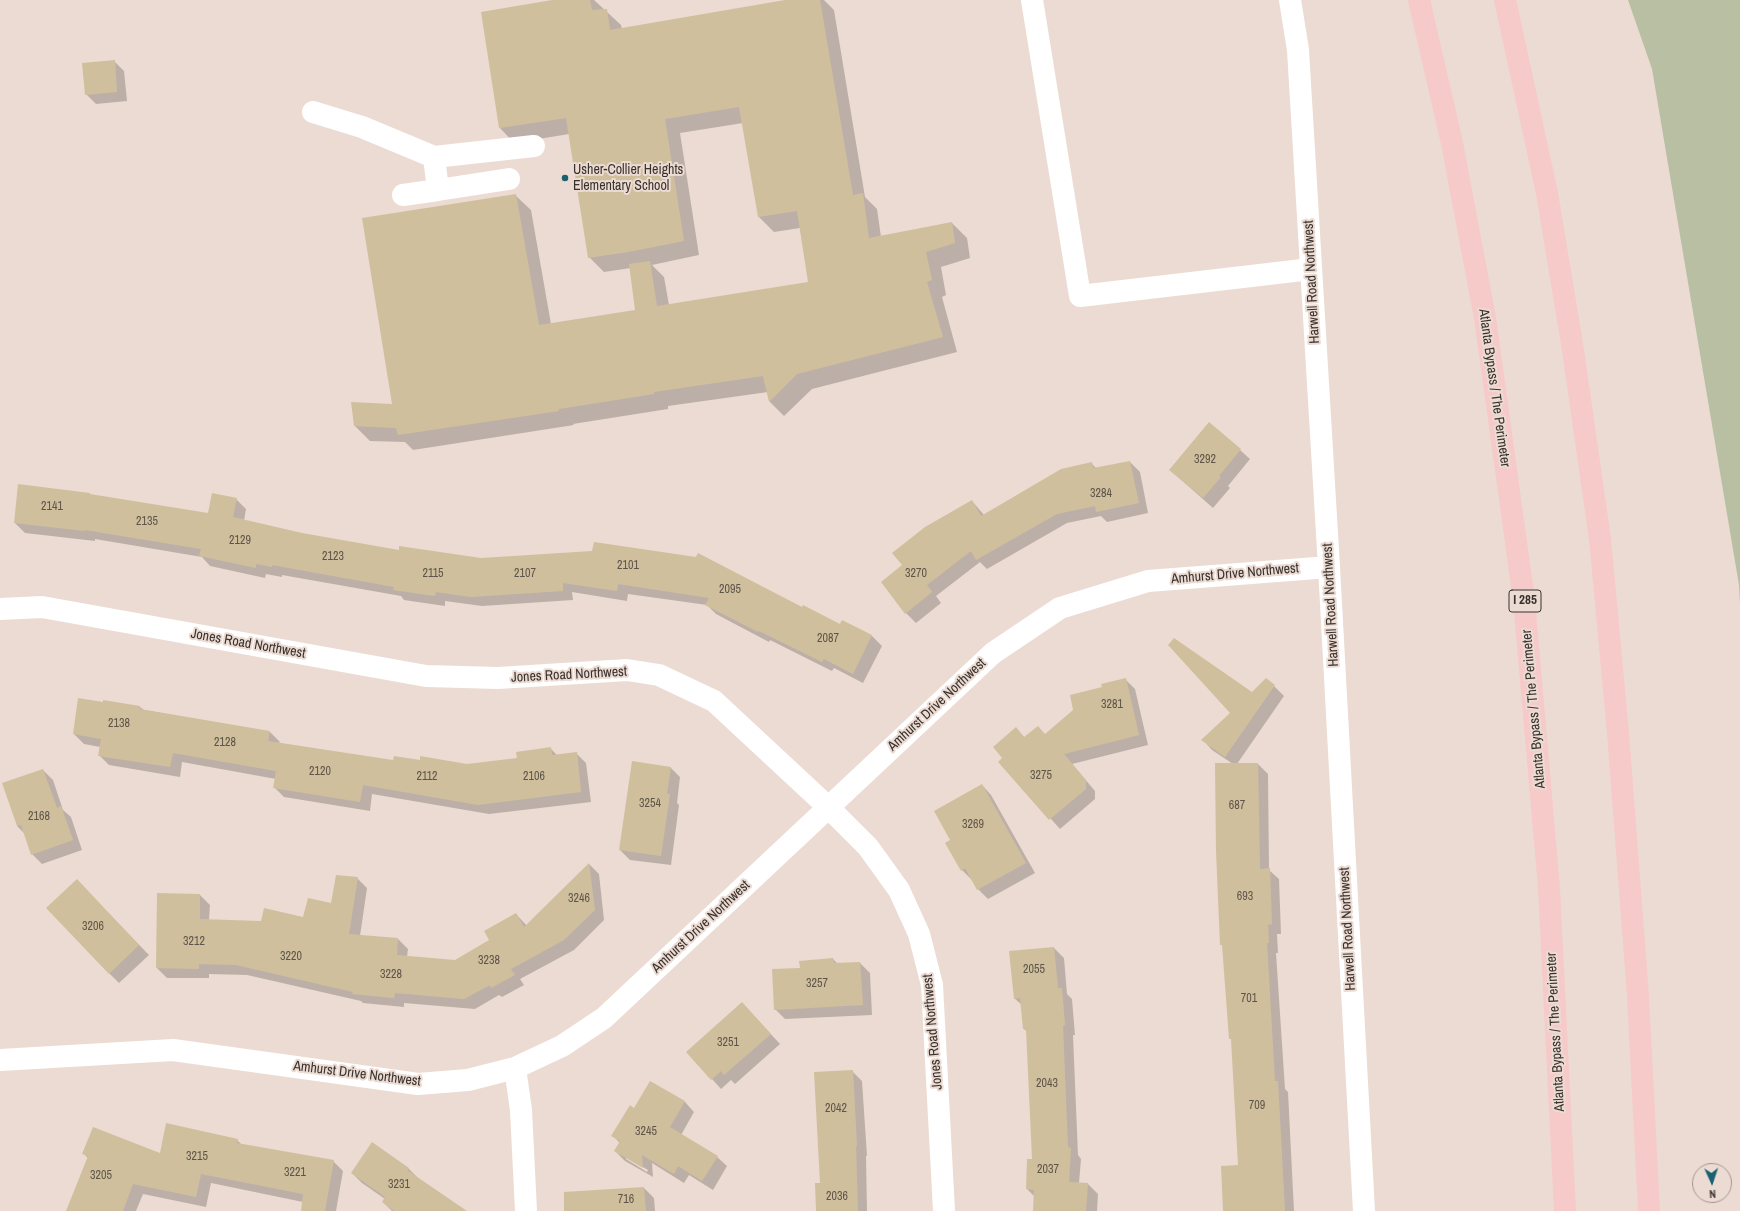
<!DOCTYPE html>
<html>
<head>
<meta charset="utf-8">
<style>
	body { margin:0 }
	#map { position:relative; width:1740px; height:1211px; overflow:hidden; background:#ecdbd2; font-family:"Archivo Narrow",sans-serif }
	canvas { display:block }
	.north { position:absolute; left:1692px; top:1163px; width:40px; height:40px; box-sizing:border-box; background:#ecdbd2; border:1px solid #a49790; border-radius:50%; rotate:177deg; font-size:11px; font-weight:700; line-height:16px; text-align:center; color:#38322e }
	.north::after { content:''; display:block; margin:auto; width:14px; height:18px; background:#196071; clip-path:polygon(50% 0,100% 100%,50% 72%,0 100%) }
</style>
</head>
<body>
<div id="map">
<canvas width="1740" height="1211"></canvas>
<div class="north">N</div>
</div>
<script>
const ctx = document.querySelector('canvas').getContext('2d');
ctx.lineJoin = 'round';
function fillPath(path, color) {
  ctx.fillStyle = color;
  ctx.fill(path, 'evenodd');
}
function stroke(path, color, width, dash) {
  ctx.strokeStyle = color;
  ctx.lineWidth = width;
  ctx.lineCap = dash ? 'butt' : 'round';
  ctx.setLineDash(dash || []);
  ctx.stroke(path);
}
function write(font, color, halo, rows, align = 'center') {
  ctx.font = font + ' "Archivo Narrow",sans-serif';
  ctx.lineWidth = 4;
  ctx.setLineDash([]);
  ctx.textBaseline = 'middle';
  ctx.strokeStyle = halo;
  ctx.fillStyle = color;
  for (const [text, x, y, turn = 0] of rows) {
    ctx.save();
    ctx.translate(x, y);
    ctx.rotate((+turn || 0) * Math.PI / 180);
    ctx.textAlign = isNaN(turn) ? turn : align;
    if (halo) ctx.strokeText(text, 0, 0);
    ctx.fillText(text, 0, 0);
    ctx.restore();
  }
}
const green = new Path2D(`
	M 1628,0 L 1740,0 L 1740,604 L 1739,585 L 1652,69 Z`);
const shadow = new Path2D(`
	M 558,0 L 594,0 L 621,25 L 622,29 L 790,0 L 824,0 L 834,10 L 865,197 L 877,209 L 881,237 L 952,223 L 967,238 L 970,258 L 941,267 L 946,295 L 942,297 L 957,352 L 812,389 L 784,416 L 770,402 L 768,392 L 668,406 L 668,409 L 573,424 L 574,425 L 413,450 L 405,442 L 370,441 L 355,426 L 393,405 L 516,196 L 531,210 L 551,324 L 636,311 L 631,268 L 604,272 L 589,257 L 569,134 L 514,143 L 500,128 L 482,13 ZM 743,123 L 759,217 L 774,232 L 800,228 L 809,283 L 669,305 L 664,277 L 652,265 L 699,255 L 680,133 Z
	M 114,61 L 124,71 L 127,101 L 96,104 L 86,94 Z
	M 1240,450 L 1250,459 L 1228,486 L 1230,488 L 1213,508 L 1170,470 Z
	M 1130,462 L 1140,472 L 1148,513 L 1107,522 L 1101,516 L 1067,523 L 987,569 L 980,562 L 936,596 L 941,603 L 916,623 L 906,613 L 903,566 L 972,501 L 984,515 L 1092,464 L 1097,469 Z
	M 91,495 L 209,514 L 236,499 L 246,509 L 244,521 L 302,534 L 400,551 L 802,609 L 840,625 L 842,621 L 872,636 L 882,646 L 863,683 L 834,668 L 832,671 L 770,640 L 769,642 L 716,614 L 707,605 L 628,594 L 627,601 L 572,592 L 573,600 L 482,606 L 445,601 L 445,606 L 404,600 L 401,596 L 282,575 L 282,577 L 266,574 L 265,578 L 210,566 L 202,557 L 95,539 L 95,541 L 25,533 L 15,523 Z
	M 1125,679 L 1135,689 L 1148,745 L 1072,764 L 1095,791 L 1095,799 L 1060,829 L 1000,762 L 1004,758 L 1016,728 L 1025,738 L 1046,735 L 1103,688 Z
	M 1274,686 L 1284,696 L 1237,764 L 1258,764 L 1268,774 L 1269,870 L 1279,879 L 1281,934 L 1277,934 L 1278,953 L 1276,953 L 1285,1089 L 1288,1092 L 1294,1211 L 1224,1211 L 1239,1166 L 1232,1040 L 1230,1038 L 1224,947 L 1221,944 L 1233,764 L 1212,750 L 1203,740 L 1252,693 Z
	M 140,707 L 144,710 L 270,732 L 280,742 L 279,743 L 394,762 L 420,762 L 467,765 L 518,759 L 550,748 L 557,755 L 576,753 L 586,763 L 591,802 L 489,814 L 372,794 L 370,811 L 284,797 L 274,787 L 276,779 L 182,762 L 180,777 L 109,765 L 99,755 L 100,747 L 84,744 L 74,734 Z
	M 670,767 L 680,777 L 677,803 L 679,805 L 671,865 L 630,860 L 620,850 Z
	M 43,770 L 53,780 L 63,810 L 71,817 L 82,850 L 42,864 L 32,854 L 24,833 L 17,826 Z
	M 982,785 L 991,795 L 1035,873 L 988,899 L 978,889 L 973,879 L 972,880 L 962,870 L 951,840 Z
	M 589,864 L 599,874 L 604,920 L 574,950 L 520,979 L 524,985 L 502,997 L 499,995 L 475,1009 L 404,1003 L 404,1007 L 363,1003 L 361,1001 L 247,975 L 209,974 L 209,978 L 167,978 L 157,968 L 200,895 L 210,905 L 209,920 L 262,922 L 304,918 L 332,904 L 357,878 L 367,888 L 360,936 L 398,939 L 408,949 L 407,957 L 455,961 L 491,941 L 516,914 L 527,926 Z
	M 87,891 L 149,955 L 119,983 L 109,973 Z
	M 1054,948 L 1064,958 L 1067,994 L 1072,999 L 1075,1035 L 1073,1035 L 1078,1155 L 1081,1159 L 1079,1183 L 1088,1184 L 1098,1194 L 1097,1211 L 1034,1211 L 1035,1197 L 1027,1189 L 1033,1159 L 1028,1032 L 1024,1029 L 1022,1005 L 1014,998 Z
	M 833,959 L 838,964 L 860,963 L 870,973 L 872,1015 L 785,1019 L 775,1009 L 801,969 Z
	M 742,1003 L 780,1044 L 735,1084 L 731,1080 L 721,1089 L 712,1079 Z
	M 852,1071 L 862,1081 L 867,1156 L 866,1156 L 867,1211 L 817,1211 L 821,1184 Z
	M 651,1082 L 685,1102 L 694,1112 L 681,1135 L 717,1157 L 727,1166 L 713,1190 L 689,1175 L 684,1183 L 652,1163 L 653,1177 L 625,1161 L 615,1151 L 620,1143 L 613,1136 L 634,1109 ZM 626,1157 L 648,1170 L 647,1172 L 626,1159 Z
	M 237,1140 L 242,1145 L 333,1161 L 343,1171 L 336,1211 L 302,1211 L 303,1202 L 211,1183 L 206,1207 L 143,1194 L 136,1211 L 67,1211 L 88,1158 L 83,1153 L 161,1155 Z
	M 408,1168 L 418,1178 L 464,1211 L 392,1211 L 383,1202 L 385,1199 L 362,1183 L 352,1173 Z
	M 644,1188 L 654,1198 L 655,1211 L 609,1211 Z`);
const building = new Path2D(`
	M 552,0 L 590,0 L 592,10 L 607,9 L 610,30 L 785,0 L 820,0 L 853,195 L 863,193 L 869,238 L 952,222 L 955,243 L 926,252 L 932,280 L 927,282 L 943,337 L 797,374 L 769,402 L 763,376 L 654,392 L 654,394 L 559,409 L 559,411 L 398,435 L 396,428 L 354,426 L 351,402 L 392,404 L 362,218 L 516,194 L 539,325 L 635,310 L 629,264 L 650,261 L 657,306 L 808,282 L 797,211 L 758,217 L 739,107 L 665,119 L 684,241 L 628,252 L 588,258 L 566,118 L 499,128 L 481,12 Z
	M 115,60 L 117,92 L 85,95 L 82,63 Z
	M 1209,422 L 1241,449 L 1219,476 L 1221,477 L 1203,498 L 1169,470 Z
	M 1130,461 L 1139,503 L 1096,512 L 1095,506 L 1057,514 L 976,560 L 971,551 L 927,585 L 932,592 L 905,614 L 881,582 L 902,565 L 892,553 L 925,527 L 972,500 L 981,516 L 1061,469 L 1092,462 L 1093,468 Z
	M 18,484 L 90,493 L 90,494 L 208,513 L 212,493 L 237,498 L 233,517 L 302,533 L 399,550 L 399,546 L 481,558 L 592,551 L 594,542 L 696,557 L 698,553 L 802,607 L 803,605 L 840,624 L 842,620 L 872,635 L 853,674 L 824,659 L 822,662 L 759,631 L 758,632 L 705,605 L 709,598 L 618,584 L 617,591 L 563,583 L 563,591 L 471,597 L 436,592 L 435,596 L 393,590 L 394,587 L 272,565 L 272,567 L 256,564 L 256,568 L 199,556 L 201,549 L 85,530 L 85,531 L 14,523 Z
	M 1174,638 L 1252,692 L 1266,678 L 1275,685 L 1225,757 L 1201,740 L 1230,713 L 1168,645 Z
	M 1126,678 L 1139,735 L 1064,754 L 1086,780 L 1086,789 L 1049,820 L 998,762 L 1002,758 L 993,747 L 1016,727 L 1024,737 L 1038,726 L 1045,734 L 1073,710 L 1070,695 L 1102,687 L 1101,684 Z
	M 78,698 L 103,702 L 103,700 L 140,706 L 140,709 L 270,731 L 268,741 L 393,760 L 394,756 L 420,760 L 420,756 L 467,764 L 517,758 L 516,752 L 551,747 L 552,755 L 577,752 L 581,792 L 478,805 L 363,785 L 360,802 L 273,788 L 276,771 L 173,753 L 170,767 L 98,756 L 101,739 L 73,734 Z
	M 632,761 L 671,767 L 667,794 L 670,794 L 661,856 L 619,850 Z
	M 1215,763 L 1258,763 L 1260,869 L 1270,868 L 1272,924 L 1268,925 L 1269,943 L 1267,943 L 1275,1081 L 1278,1081 L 1285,1211 L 1223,1211 L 1221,1166 L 1238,1165 L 1231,1039 L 1229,1039 L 1222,945 L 1220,945 L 1216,851 Z
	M 43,769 L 57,808 L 61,806 L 73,840 L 31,855 L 21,825 L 17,826 L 2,783 Z
	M 982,784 L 1026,863 L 977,890 L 965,868 L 961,871 L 945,843 L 950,840 L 934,811 Z
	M 589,863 L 595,910 L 564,940 L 511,969 L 515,975 L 491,988 L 490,985 L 464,999 L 395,993 L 394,998 L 352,994 L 353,992 L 236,965 L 199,964 L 199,969 L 156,968 L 157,893 L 200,894 L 200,919 L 261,921 L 264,908 L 303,917 L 308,898 L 331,903 L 336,875 L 358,877 L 349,934 L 398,938 L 397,955 L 455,960 L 489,940 L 484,931 L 516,913 L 524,927 Z
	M 77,879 L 139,945 L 109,974 L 46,908 Z
	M 1054,947 L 1058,988 L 1062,988 L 1065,1025 L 1063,1026 L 1068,1147 L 1071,1148 L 1069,1182 L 1088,1183 L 1086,1211 L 1033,1211 L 1034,1190 L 1026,1189 L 1027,1159 L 1032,1159 L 1026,1029 L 1023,1029 L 1020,998 L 1014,999 L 1009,951 Z
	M 833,958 L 834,963 L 860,962 L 863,1005 L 774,1010 L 772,969 L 800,968 L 799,961 Z
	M 742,1002 L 771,1034 L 724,1075 L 721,1071 L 711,1080 L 686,1052 Z
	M 853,1070 L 857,1146 L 856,1147 L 858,1211 L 816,1211 L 815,1183 L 820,1183 L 814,1072 Z
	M 650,1081 L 685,1101 L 670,1127 L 718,1156 L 702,1181 L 678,1166 L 674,1174 L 642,1155 L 643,1168 L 614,1151 L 620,1141 L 611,1136 L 630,1105 L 634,1108 Z
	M 166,1123 L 238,1139 L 237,1143 L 334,1160 L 325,1211 L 301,1211 L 303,1194 L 201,1174 L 196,1197 L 133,1184 L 123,1211 L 66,1211 L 88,1156 L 82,1154 L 93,1127 L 160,1153 Z
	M 372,1142 L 409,1168 L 407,1170 L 467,1211 L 394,1211 L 382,1202 L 385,1197 L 351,1173 Z
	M 644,1187 L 646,1211 L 564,1211 L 564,1192 Z`);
const minor = new Path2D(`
	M 1032,0 L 1080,296 L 1311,269
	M 1290,0 L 1298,50 L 1329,567 L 1364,1211
	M 313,112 L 362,127 L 434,157 L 534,146
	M 434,157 L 438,190 L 509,179
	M 403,195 L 438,190
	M 0,609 L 42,607 L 426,676 L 498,678 L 627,670 L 659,675 L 714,701 L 828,807 L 868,847 L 899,890 L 919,934 L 932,985 L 944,1211
	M 0,1060 L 173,1050 L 418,1084 L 468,1080 L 515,1068 L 562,1046 L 604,1018 L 993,653 L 1060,608 L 1148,581 L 1329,567
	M 515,1068 L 521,1110 L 526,1211`);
const highway = new Path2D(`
	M 1419,0 L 1452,143 L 1485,318 L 1524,600 L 1549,888 L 1565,1211
	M 1505,0 L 1547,193 L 1573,350 L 1600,539 L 1618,733 L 1638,996 L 1649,1211`);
const markers = [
	[565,178,4,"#196071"]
];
const numberNames = [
	["3292",1205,460],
	["3284",1101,494],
	["2141",52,507],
	["2135",147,522],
	["2129",240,541],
	["2123",333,557],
	["2101",628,566],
	["2115",433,574],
	["2107",525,574],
	["3270",916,574],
	["2095",730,590],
	["2087",828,639],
	["3281",1112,705],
	["2138",119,724],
	["2128",225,743],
	["2120",320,772],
	["3275",1041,776],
	["2112",427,777],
	["2106",534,777],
	["3254",650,804],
	["687",1237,806],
	["2168",39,817],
	["3269",973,825],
	["693",1245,897],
	["3246",579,899],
	["3206",93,927],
	["3212",194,942],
	["3220",291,957],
	["3238",489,961],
	["2055",1034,970],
	["3228",391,975],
	["3257",817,984],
	["701",1249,999],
	["3251",728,1043],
	["2043",1047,1084],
	["709",1257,1106],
	["2042",836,1109],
	["3245",646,1132],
	["3215",197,1157],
	["2037",1048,1170],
	["3221",295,1173],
	["3205",101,1176],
	["3231",399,1185],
	["2036",837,1197],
	["716",626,1200]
];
const shields = [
	[1525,601,32]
];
const shieldNames = [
	["I 285",1525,601]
];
const poiNames = [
	["Usher-Collier Heights",573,170],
	["Elementary School",573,186]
];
const streetNames = [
	["Harwell Road Northwest",1312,282,-93],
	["Atlanta Bypass / The Perimeter",1494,388,82],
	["Amhurst Drive Northwest",1235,574,-5],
	["Harwell Road Northwest",1331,605,-93],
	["Jones Road Northwest",248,644,10],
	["Jones Road Northwest",569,675,-3],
	["Amhurst Drive Northwest",937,705,-43],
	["Atlanta Bypass / The Perimeter",1534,709,-95],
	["Amhurst Drive Northwest",701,927,-43],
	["Harwell Road Northwest",1348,929,-93],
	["Jones Road Northwest",933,1032,-95],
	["Atlanta Bypass / The Perimeter",1556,1032,-93],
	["Amhurst Drive Northwest",357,1074,7]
];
fillPath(green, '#b9bfa2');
fillPath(shadow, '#0003');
fillPath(building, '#d0bf9d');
stroke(minor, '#fff', 22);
stroke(highway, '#f7caca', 22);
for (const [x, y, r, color] of markers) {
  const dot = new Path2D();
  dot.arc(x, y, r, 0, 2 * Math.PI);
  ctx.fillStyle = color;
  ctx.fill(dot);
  stroke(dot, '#ecdbd2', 1.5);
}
write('12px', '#5e554a', null, numberNames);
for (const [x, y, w] of shields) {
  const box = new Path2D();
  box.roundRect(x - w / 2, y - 11, w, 22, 3);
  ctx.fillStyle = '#ecdbd2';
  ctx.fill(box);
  stroke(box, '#38322e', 1);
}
write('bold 13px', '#38322e', null, shieldNames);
write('14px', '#38322e', '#ecdbd2', poiNames, 'left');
write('14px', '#38322e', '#ecdbd2', streetNames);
</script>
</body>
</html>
